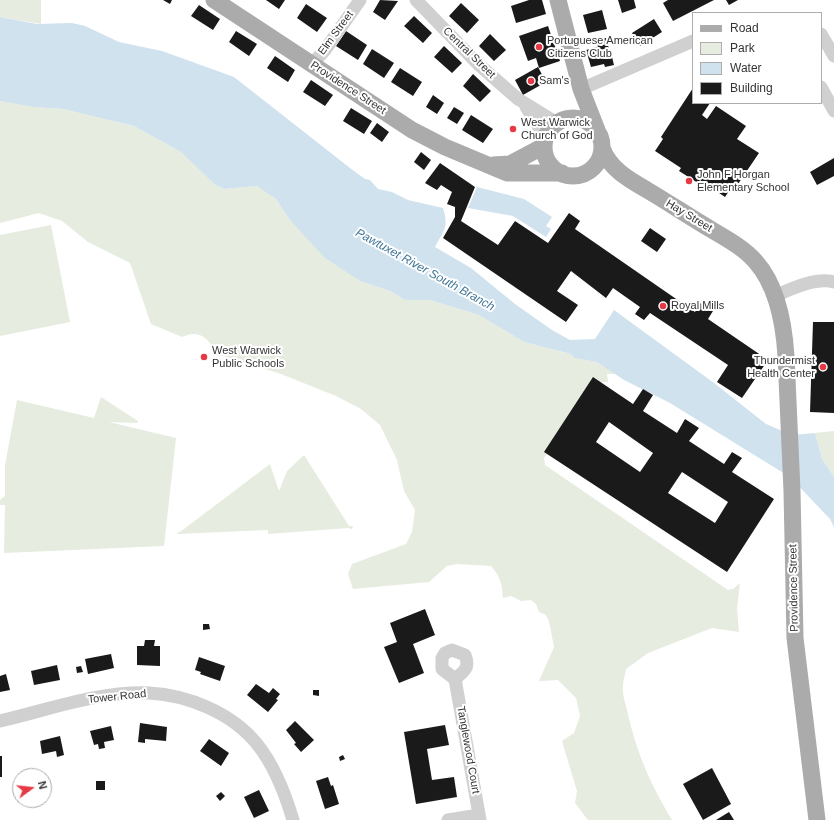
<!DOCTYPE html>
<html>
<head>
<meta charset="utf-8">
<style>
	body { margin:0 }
	#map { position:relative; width:834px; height:820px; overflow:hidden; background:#fff; font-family:Arial,sans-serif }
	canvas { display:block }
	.legend { position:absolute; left:692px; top:12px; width:130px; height:92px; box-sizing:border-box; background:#fff; border:1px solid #adadad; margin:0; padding:5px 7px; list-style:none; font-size:12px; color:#333 }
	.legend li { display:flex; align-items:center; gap:8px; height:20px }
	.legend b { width:20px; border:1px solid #adadad }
	.north { position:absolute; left:12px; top:768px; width:40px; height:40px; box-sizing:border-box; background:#fff; border:1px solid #adadad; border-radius:50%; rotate:75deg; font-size:11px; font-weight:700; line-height:16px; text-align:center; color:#333 }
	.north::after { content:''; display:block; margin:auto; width:14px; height:18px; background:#e63946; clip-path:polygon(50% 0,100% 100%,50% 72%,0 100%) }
</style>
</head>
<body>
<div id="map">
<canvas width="834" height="820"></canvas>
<ul class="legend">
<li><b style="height:5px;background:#ababab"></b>Road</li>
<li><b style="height:11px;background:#e6ecdf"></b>Park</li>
<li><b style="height:11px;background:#cfe2ee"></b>Water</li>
<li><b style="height:11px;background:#1a1a1a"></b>Building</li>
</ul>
<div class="north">N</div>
</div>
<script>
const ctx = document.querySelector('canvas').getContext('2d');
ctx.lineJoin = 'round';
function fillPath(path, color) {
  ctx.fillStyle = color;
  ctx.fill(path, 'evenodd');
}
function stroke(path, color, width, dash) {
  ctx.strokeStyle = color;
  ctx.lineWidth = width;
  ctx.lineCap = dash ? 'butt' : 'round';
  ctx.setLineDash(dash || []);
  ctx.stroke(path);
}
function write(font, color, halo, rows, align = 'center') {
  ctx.font = font + ' Arial,sans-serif';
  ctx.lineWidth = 4;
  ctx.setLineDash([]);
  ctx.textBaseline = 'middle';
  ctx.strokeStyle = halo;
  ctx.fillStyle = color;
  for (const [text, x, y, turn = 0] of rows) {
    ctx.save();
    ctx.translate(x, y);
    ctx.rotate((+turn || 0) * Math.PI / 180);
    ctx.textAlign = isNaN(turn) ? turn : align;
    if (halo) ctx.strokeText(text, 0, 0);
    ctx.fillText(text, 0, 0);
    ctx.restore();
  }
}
const green = new Path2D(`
	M 0,0 L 41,0 L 41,24 L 0,17 Z
	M 0,101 L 33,107 L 63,109 L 134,126 L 181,152 L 214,184 L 224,189 L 257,186 L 266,191 L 276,199 L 289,219 L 360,281 L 390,291 L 405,300 L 430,300 L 479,315 L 524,342 L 571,354 L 574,358 L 597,362 L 617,374 L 607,374 L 608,382 L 599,382 L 586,394 L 544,458 L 545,465 L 728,590 L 733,589 L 740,583 L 737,609 L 739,632 L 712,628 L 648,653 L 626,669 C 625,676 622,684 623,691 C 623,699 627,707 628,715 C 638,756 650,783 672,820 L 588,820 L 575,803 L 577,791 L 562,741 L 574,733 L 580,716 L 576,698 L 558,680 L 539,681 L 554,647 L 549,621 L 546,615 L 539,612 L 536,604 L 531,600 L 521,601 L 511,596 L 503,598 C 502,584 500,576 491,566 L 457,564 L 447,566 L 429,582 L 353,589 L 348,574 L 352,564 L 406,544 L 412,532 L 415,510 L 404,491 L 397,460 L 380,425 L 361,409 L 336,396 L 281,374 L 217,354 C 208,338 200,329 182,337 L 151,324 L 130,263 L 88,242 L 62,221 L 39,213 L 0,223 Z
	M 51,225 L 70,322 L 0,336 L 0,235 Z
	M 101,397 L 138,421 L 137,423 L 109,422 L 176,438 L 164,546 L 4,553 L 5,505 L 0,505 L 0,500 L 5,496 L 5,465 L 17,400 L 94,418 Z
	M 834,431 L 834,477 L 822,459 L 815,433 Z
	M 304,455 L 349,526 L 353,526 L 352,529 L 348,528 L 268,534 L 268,530 L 177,534 L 178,532 L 180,532 L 270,464 L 279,491 L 287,471 Z`);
const water = new Path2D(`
	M 0,17 L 37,24 L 72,23 L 85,26 L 119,42 L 162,51 L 234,77 L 350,168 L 365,179 L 370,180 L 378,189 L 392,192 L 408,200 L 443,208 C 449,228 444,230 435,247 L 471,268 L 515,304 L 552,330 L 570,340 L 595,339 L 614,310 L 714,383 L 766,424 L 792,435 L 815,433 L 822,459 L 834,477 L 834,527 L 830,519 L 790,477 L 670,403 L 624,380 L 597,362 L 574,358 L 571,354 L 524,342 L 479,315 L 430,300 L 405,300 L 390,291 L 360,281 L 324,257 L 289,219 L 276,199 L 257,186 L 224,189 L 214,184 L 181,152 L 134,126 L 63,109 L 33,107 L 0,101 Z
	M 477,187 L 524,199 L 552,217 L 546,226 L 551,229 L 546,237 L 513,216 L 468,208 Z`);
const building = new Path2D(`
	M 163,0 L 172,0 L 170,4 Z
	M 266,0 L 285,0 L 279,9 Z
	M 380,0 L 398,1 L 385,20 L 373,12 Z
	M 529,0 L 542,0 L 546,14 L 516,23 L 511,6 Z
	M 618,0 L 634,0 L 636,8 L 622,13 Z
	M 668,0 L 714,0 L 673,21 L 663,3 Z
	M 726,0 L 738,0 L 729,5 Z
	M 461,3 L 479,20 L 467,33 L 449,16 Z
	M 306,4 L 327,18 L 317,32 L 297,18 Z
	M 199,5 L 220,19 L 213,30 L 191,16 Z
	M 602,10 L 607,29 L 588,33 L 583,15 Z
	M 414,16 L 432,33 L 423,43 L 404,26 Z
	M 654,19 L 662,32 L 640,46 L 632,33 Z
	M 548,26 L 560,61 L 539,68 L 536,58 L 528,61 L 519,36 Z
	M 236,31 L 257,44 L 249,56 L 229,42 Z
	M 346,31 L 367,45 L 358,60 L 336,46 Z
	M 490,34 L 506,50 L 494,61 L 479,46 Z
	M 606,38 L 609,49 L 601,51 L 604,59 L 612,57 L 614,65 L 605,67 L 604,64 L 591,67 L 586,50 L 598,47 L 596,40 Z
	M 444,46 L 462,63 L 452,73 L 434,57 Z
	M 372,49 L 394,63 L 384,78 L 363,64 Z
	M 275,56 L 295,70 L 288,82 L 267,68 Z
	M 538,67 L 546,82 L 523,95 L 515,80 Z
	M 400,68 L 422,82 L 413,96 L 391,82 Z
	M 473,74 L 491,91 L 480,102 L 463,86 Z
	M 311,80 L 333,95 L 325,106 L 303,92 Z
	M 693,88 L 693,103 L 710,103 L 702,115 L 707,119 L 716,106 L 746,126 L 737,139 L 759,153 L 736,187 L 733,185 L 725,197 L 700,180 L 698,183 L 679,171 L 681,168 L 655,151 L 663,139 L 661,137 Z
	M 433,95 L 444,103 L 437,114 L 426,107 Z
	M 454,107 L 464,113 L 457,124 L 447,118 Z
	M 351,108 L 372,121 L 364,134 L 343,121 Z
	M 471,115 L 493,129 L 483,143 L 462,130 Z
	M 377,123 L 389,132 L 382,142 L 370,133 Z
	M 421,152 L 431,160 L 424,170 L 414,162 Z
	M 834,158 L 834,176 L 817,185 L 810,172 Z
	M 440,163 L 475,187 L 461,221 L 498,245 L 515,221 L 548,243 L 569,213 L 580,221 L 575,229 L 695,312 L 700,303 L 713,311 L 708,319 L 768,360 L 742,398 L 717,382 L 728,365 L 650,313 L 644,320 L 635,314 L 640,307 L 613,288 L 606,298 L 571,271 L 557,291 L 578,305 L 566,322 L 443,238 L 455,217 L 455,207 L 447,204 L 452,192 L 441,185 L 437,190 L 425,183 Z
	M 650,228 L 666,239 L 657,252 L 641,241 Z
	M 813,322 L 834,322 L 834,413 L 810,412 Z
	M 593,377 L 633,404 L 643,389 L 653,395 L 643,411 L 677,433 L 685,419 L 699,428 L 689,441 L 724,464 L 732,452 L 742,458 L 732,472 L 774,499 L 727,572 L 544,452 ZM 609,422 L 653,453 L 640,472 L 596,442 ZM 682,472 L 728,502 L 715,523 L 668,493 Z
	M 425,609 L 435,635 L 413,644 L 424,673 L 399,683 L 384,647 L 397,642 L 390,623 Z
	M 203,624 L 209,624 L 210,629 L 203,630 Z
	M 145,640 L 155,640 L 154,646 L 160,646 L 160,666 L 137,665 L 137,646 L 144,646 Z
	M 111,654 L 114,668 L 88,674 L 85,659 Z
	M 199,657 L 225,666 L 220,681 L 200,674 L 201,672 L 195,670 Z
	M 57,665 L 60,680 L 34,685 L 31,671 Z
	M 81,666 L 83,672 L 77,673 L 76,667 Z
	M 6,674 L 10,690 L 0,692 L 0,676 Z
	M 256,684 L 269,693 L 273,688 L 280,694 L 276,699 L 278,700 L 268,712 L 247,695 Z
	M 313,690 L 319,690 L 319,696 L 313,695 Z
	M 295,721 L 314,740 L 301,752 L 294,744 L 296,743 L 286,730 Z
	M 140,723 L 167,727 L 166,741 L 145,739 L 145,743 L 138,742 Z
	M 445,725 L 449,745 L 427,749 L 432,780 L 454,777 L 457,797 L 416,804 L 404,732 Z
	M 111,726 L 114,740 L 104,742 L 105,748 L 99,749 L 98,744 L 94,745 L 90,731 Z
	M 60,736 L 64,755 L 57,757 L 56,751 L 42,754 L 40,741 Z
	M 209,739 L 229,753 L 221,766 L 200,751 Z
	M 343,755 L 345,759 L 340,761 L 339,757 Z
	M 0,756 L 2,756 L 2,777 L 0,777 Z
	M 712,768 L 731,804 L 703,820 L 683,784 Z
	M 17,776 L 20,775 L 20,786 L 19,786 Z
	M 328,777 L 331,786 L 333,785 L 339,804 L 325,809 L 316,781 Z
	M 49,780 L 50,788 L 44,789 L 44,781 Z
	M 96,781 L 105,781 L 105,790 L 96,790 Z
	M 259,790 L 269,811 L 254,818 L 244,797 Z
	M 221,792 L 225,796 L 220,801 L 216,796 Z
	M 20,796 L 20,800 L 23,801 L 18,802 L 17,797 Z
	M 729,812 L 734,820 L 716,820 Z`);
const minor = new Path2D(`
	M 416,0 L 478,64 L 518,99 L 557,123
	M 821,34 L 834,56
	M 312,64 L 325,50 L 360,0
	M 821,87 L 834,111
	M 581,89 L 693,41
	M 526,107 L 546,138
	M 775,296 C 791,289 816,277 834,282
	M 452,650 L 465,655 C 470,667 465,671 455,679 L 442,669 L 442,658 L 445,653 Z
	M 455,679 L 480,820
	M 0,721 C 48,710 99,691 149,693 C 188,695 232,713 257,744 C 274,765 285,793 293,820
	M 448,820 L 479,815`);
const major = new Path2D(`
	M 214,0 L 412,130 L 445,147 L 507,173 L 562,173
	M 558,0 L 581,89 L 597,130
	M544 147a29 29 0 1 1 58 0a29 29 0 1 1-58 0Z
	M 602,148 C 610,169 628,179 647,190 C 669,203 690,217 712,230 C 727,239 744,248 756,262 C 777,286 784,324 786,356 L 792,491 L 795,638 L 817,820
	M 493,165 L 510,164 L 544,146`);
const markers = [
	[539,47,4,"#e63946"],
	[531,81,4,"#e63946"],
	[513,129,4,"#e63946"],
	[689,181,4,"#e63946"],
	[663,306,4,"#e63946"],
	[204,357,4,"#e63946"],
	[823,367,4,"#e63946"]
];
const streetNames = [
	["Elm Street",336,33,-54],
	["Central Street",469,53,44],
	["Providence Street",348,88,33],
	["Hay Street",689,216,31],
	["Providence Street",794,588,-91],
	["Tower Road",117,697,-6],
	["Tanglewood Court",468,750,80]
];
const poiNames = [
	["Portuguese American",547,41],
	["Citizens Club",547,54],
	["Sam's",539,81],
	["West Warwick",521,123],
	["Church of God",521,136],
	["John F Horgan",697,175],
	["Elementary School",697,188],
	["Royal Mills",671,306],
	["West Warwick",212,351],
	["Public Schools",212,364],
	["Thundermist",815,361,"right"],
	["Health Center",815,374,"right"]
];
const waterNames = [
	["Pawtuxet River South Branch",425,270,29]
];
fillPath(green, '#e6ecdf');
fillPath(water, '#cfe2ee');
fillPath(building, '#1a1a1a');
stroke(minor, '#d0d0d0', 13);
stroke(major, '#ababab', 17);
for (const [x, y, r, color] of markers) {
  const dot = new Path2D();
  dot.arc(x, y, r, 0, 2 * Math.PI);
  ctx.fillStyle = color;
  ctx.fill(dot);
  stroke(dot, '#fff', 1.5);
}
write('11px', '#333', '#fff', streetNames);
write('11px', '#333', '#fff', poiNames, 'left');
write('italic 12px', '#3f7597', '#fff', waterNames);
</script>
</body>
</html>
